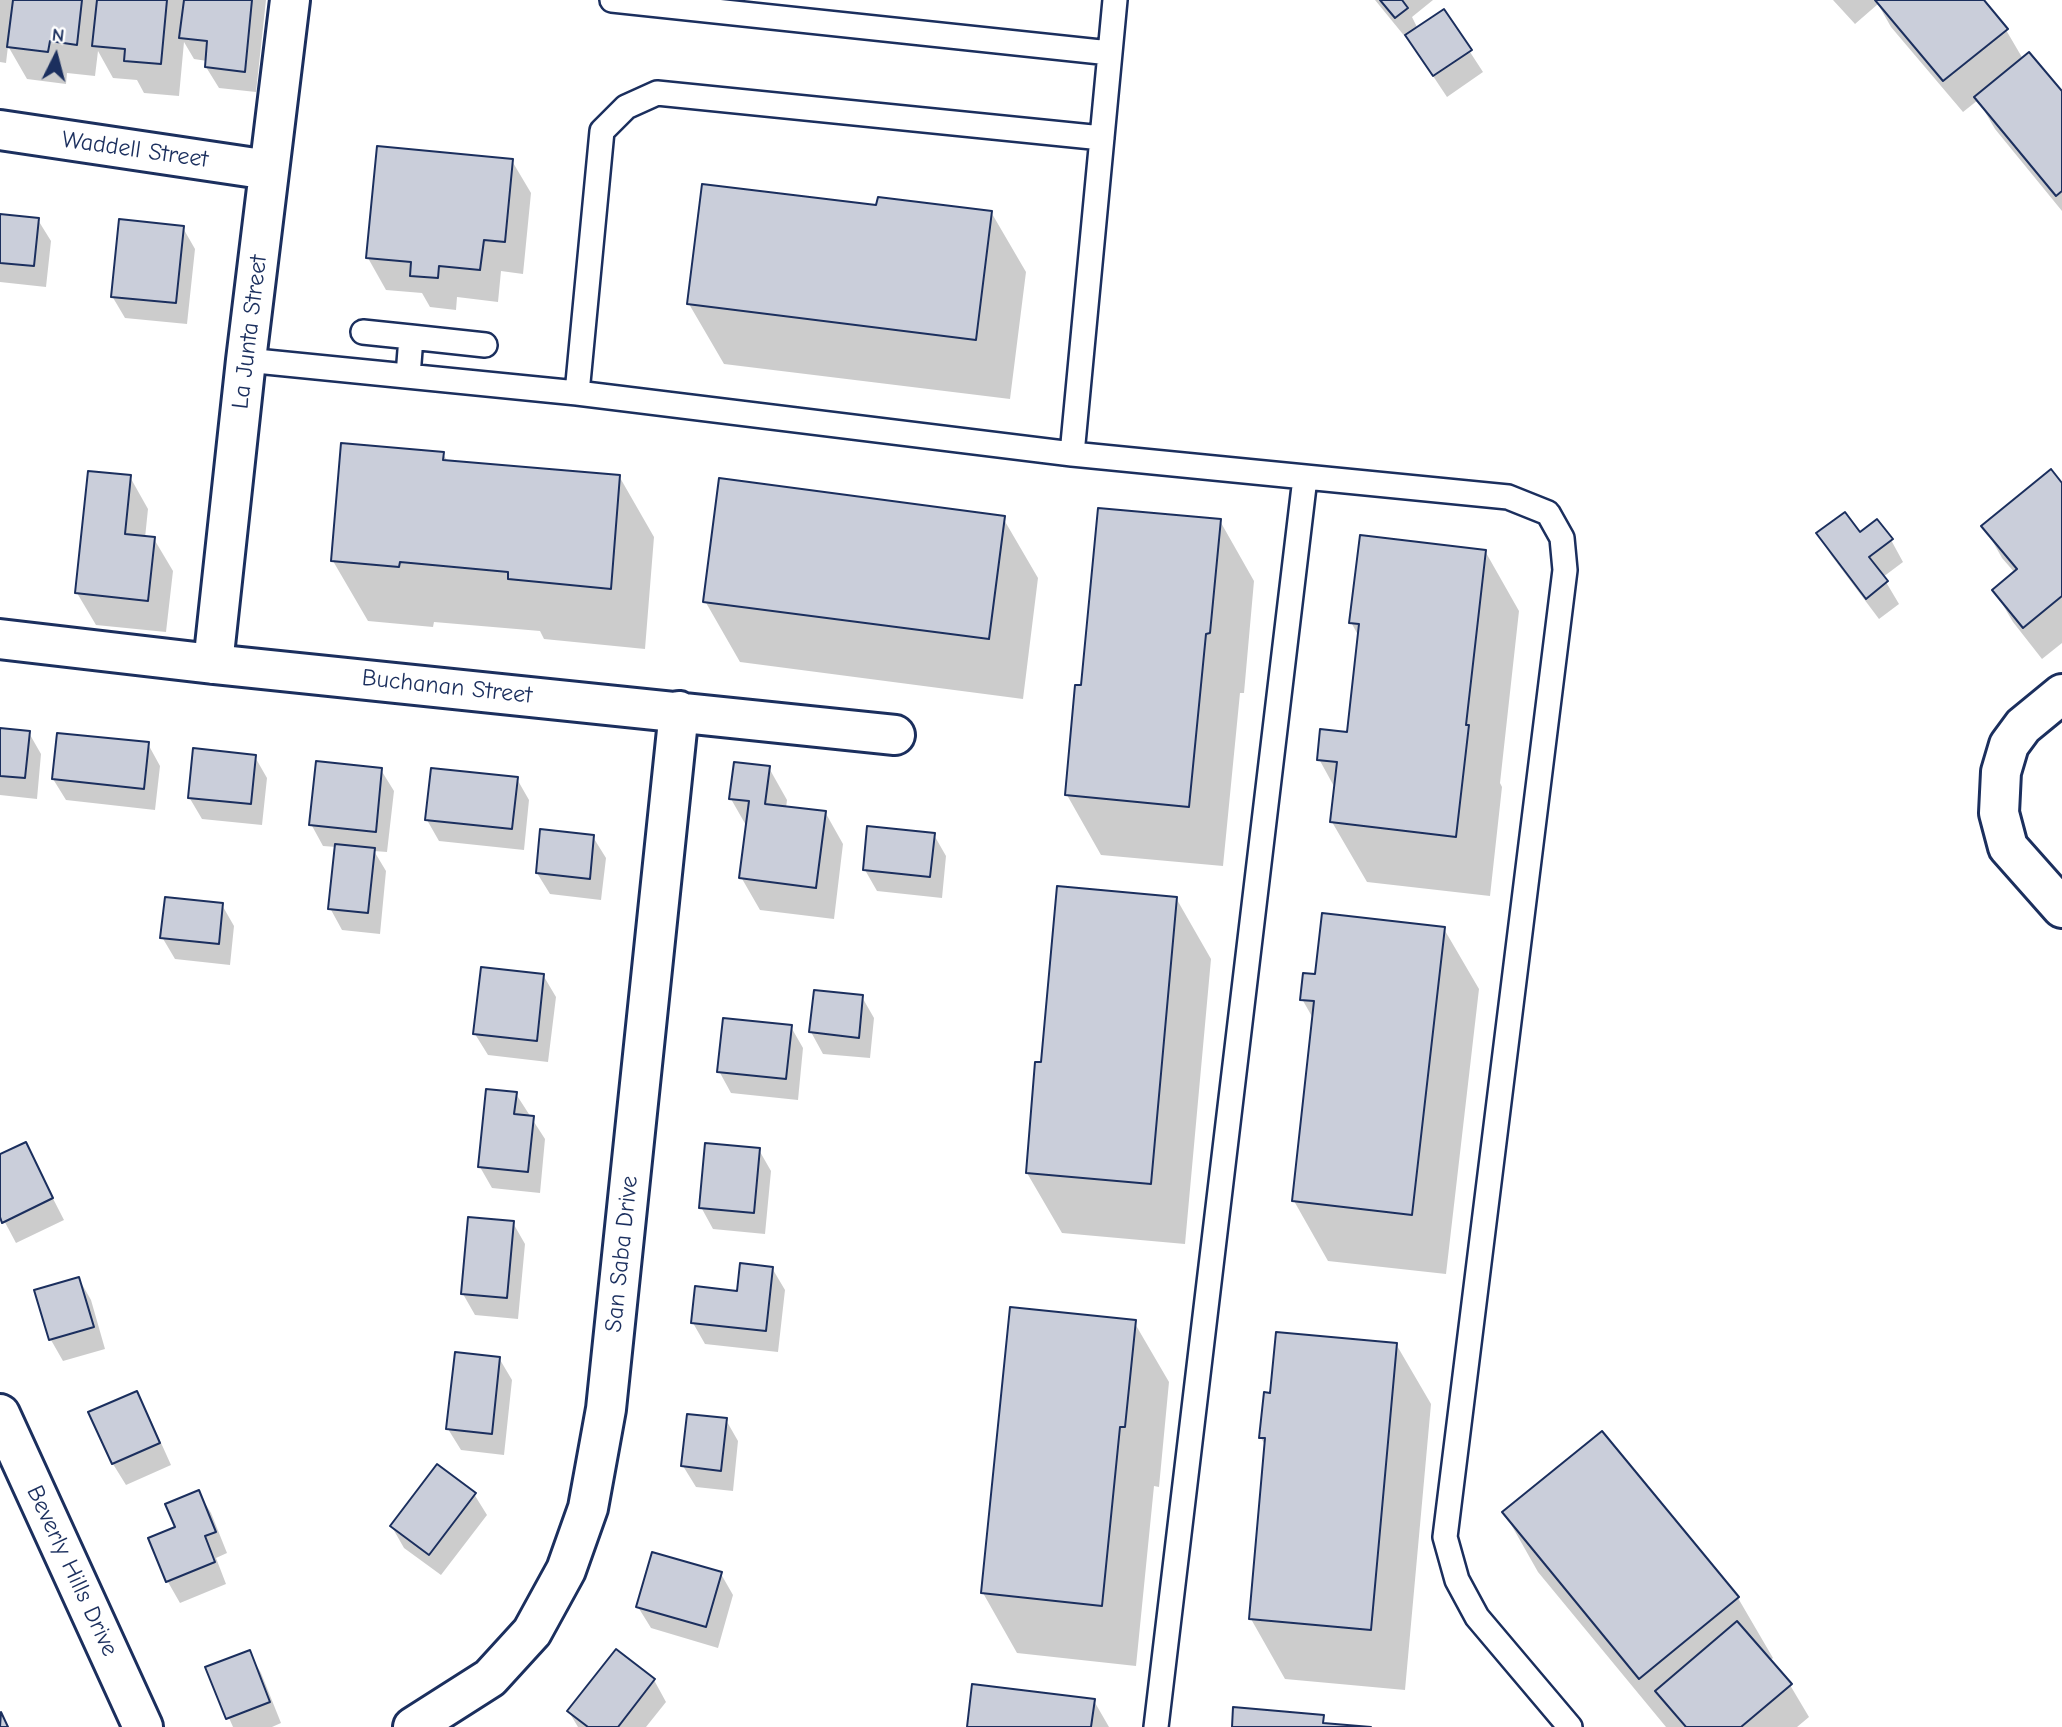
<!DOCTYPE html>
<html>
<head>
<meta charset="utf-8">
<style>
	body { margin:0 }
	#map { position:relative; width:2062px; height:1727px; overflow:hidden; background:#fff; font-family:"Comic Neue",sans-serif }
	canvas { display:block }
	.north { position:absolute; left:21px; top:21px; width:70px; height:70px; -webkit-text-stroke:5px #fff; paint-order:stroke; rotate:6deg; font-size:19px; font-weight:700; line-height:28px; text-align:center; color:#1b2f5e }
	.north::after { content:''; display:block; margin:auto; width:24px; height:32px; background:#1b2f5e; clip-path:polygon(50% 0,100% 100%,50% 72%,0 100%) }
</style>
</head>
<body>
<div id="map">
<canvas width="2062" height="1727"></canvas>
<div class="north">N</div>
</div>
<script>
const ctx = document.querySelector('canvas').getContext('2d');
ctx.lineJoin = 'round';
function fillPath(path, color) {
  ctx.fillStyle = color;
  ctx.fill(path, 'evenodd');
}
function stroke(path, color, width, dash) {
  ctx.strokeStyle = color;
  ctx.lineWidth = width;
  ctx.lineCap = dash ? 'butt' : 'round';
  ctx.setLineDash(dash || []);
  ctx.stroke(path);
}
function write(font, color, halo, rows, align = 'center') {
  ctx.font = font + ' "Comic Neue",sans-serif';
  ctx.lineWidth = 5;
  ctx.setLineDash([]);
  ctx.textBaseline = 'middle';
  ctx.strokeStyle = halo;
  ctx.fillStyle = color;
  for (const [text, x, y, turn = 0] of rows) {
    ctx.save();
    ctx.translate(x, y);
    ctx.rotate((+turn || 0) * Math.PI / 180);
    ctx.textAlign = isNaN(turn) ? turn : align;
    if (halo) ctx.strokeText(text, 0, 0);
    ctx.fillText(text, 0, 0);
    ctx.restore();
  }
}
const shadow = new Path2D(`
	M 0,0 L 266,0 L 256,92 L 219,88 L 206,67 L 207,61 L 194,59 L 184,42 L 179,96 L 144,93 L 137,80 L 113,78 L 98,51 L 95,76 L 67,73 L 66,84 L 27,79 L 8,46 L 6,63 L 0,62 Z
	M 1375,0 L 1433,0 L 1412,17 L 1418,29 L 1444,12 L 1483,72 L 1447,97 L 1415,49 Z
	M 1833,0 L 1981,0 L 2006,30 L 2023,59 L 2062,94 L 2062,211 L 1995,129 L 1978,100 L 1963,112 L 1891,27 L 1878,4 L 1855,24 Z
	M 512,161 L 531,193 L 523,274 L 501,271 L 498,302 L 457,297 L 456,310 L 430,307 L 422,293 L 386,290 L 368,258 Z
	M 878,207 L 991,212 L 1026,272 L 1010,399 L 724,364 L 689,304 Z
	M 0,216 L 38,220 L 51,241 L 46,287 L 0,282 Z
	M 183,228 L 195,249 L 187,324 L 125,318 L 112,296 Z
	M 443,454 L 448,462 L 619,476 L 654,537 L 645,649 L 544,639 L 540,631 L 434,622 L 433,627 L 368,621 L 333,561 Z
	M 130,477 L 148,509 L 145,538 L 154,539 L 173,571 L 166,632 L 96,625 L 77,593 Z
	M 2062,485 L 2062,643 L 2042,659 L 2013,622 L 1994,590 L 2015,573 L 2002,558 L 1984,526 Z
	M 1003,518 L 1038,578 L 1023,699 L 740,662 L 705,601 Z
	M 1220,521 L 1254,581 L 1244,693 L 1240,693 L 1223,866 L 1101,855 L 1067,795 L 1082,687 Z
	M 1818,534 L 1891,540 L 1903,562 L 1883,577 L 1899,604 L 1879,619 L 1831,555 Z
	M 1485,551 L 1519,611 L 1500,783 L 1502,787 L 1490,896 L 1367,882 L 1332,822 L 1336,790 L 1319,759 L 1348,734 L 1359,637 L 1351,622 Z
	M 0,730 L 29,733 L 41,754 L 37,799 L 0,795 Z
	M 148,744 L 160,766 L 155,810 L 66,800 L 53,779 Z
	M 255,757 L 267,778 L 262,825 L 202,819 L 189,797 Z
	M 769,768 L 787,800 L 786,808 L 825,812 L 843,844 L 834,919 L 760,910 L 741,877 L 747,827 L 731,799 Z
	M 381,770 L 394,791 L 387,852 L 374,851 L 386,871 L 380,934 L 342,930 L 330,908 L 336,847 L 323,846 L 311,824 Z
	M 517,779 L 529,800 L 524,850 L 439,841 L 427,820 Z
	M 934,835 L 946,856 L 942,898 L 877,891 L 865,870 Z
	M 593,837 L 606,858 L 601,900 L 550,894 L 537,873 Z
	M 1176,898 L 1211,959 L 1185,1244 L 1062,1233 L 1027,1173 L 1042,1064 Z
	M 222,905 L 234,926 L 230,965 L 175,959 L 162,937 Z
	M 1444,929 L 1479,989 L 1446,1274 L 1328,1261 L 1294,1201 L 1314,1020 L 1302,999 L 1317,976 Z
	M 543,975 L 556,997 L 548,1062 L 488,1055 L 475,1034 Z
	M 862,997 L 874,1018 L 870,1058 L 823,1054 L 811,1032 Z
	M 791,1027 L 803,1048 L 798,1100 L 731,1093 L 719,1071 Z
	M 516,1094 L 545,1139 L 540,1193 L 492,1188 L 480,1167 Z
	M 25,1144 L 64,1220 L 16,1243 L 0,1213 L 0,1156 Z
	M 759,1150 L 771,1171 L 765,1234 L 713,1229 L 701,1207 Z
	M 513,1223 L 525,1244 L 518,1319 L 475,1315 L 463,1294 Z
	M 772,1268 L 785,1290 L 778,1352 L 705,1344 L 693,1323 Z
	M 79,1279 L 91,1300 L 105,1349 L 63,1361 L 51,1340 L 37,1291 Z
	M 1134,1322 L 1169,1382 L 1159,1487 L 1154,1486 L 1136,1666 L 1017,1653 L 983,1593 Z
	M 1396,1344 L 1431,1404 L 1405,1690 L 1285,1679 L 1251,1619 L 1266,1447 L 1261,1438 L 1265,1394 L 1272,1395 Z
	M 499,1358 L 512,1380 L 504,1455 L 461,1450 L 448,1429 Z
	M 136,1393 L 148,1414 L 171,1465 L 126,1485 L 113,1464 L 90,1413 Z
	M 726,1420 L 738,1441 L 733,1491 L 696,1487 L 683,1466 Z
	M 198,1492 L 211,1513 L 227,1553 L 216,1558 L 226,1584 L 180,1603 L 168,1582 L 150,1539 L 177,1528 Z
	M 474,1494 L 487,1515 L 441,1575 L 404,1548 L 392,1527 Z
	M 1504,1512 L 1738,1598 L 1773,1658 L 1769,1661 L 1790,1685 L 1809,1717 L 1797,1727 L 1666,1727 L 1538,1572 Z
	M 721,1574 L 733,1595 L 718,1648 L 651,1628 L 638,1607 Z
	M 249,1652 L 261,1673 L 281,1723 L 272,1727 L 233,1727 L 207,1668 Z
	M 654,1680 L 666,1702 L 646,1727 L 578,1727 L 569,1712 Z
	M 1094,1701 L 1109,1727 L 969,1727 Z`);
const building = new Path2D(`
	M 13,0 L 82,0 L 77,45 L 50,41 L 48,52 L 7,47 Z
	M 97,0 L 167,0 L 161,64 L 124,61 L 125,49 L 92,46 Z
	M 184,0 L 252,0 L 245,72 L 205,67 L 207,41 L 179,38 Z
	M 1380,0 L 1402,0 L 1408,8 L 1395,18 Z
	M 1875,0 L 1984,0 L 2008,29 L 1943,81 Z
	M 1444,9 L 1472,50 L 1433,76 L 1405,35 Z
	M 2029,52 L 2062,91 L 2062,191 L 2056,196 L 1974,97 Z
	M 377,146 L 513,159 L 505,242 L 484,240 L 480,270 L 439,266 L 438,278 L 410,276 L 411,262 L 366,258 Z
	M 702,184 L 876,205 L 878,197 L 992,211 L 976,340 L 687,304 Z
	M 0,214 L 39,218 L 34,266 L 0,263 Z
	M 119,219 L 184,226 L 176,303 L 111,297 Z
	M 341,443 L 444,452 L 443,460 L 620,475 L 611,589 L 508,579 L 508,572 L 400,562 L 399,567 L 331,561 Z
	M 2051,469 L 2062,483 L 2062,596 L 2023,628 L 1992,590 L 2017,569 L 1981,526 Z
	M 88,471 L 131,475 L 125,534 L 155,537 L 148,601 L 75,593 Z
	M 719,478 L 1005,516 L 989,639 L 703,602 Z
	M 1098,508 L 1221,519 L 1210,633 L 1206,634 L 1189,807 L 1065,795 L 1075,685 L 1081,685 Z
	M 1845,512 L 1860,532 L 1877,519 L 1893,539 L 1869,557 L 1888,581 L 1866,599 L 1816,533 Z
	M 1360,535 L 1486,550 L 1466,725 L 1469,725 L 1456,837 L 1330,822 L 1337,762 L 1317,760 L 1320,729 L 1347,732 L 1359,624 L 1349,623 Z
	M 0,728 L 30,731 L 25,778 L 0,776 Z
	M 57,733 L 149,742 L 144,789 L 52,779 Z
	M 193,748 L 256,755 L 251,804 L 188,798 Z
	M 316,761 L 382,768 L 376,832 L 309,825 Z
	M 734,762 L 770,766 L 765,804 L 826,811 L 816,888 L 739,878 L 749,801 L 729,799 Z
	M 431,768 L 518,777 L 512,829 L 425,820 Z
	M 867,826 L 935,833 L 930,877 L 863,870 Z
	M 540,829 L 594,835 L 590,879 L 536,873 Z
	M 335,844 L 375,848 L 368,913 L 328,909 Z
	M 1057,886 L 1177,897 L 1151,1184 L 1026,1173 L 1035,1062 L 1041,1062 Z
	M 165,897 L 223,903 L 219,944 L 160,938 Z
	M 1322,913 L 1445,927 L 1412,1215 L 1292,1201 L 1314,1001 L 1300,1000 L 1303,973 L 1315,974 Z
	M 481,967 L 544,974 L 537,1041 L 473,1034 Z
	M 814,990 L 863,995 L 859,1038 L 809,1032 Z
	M 723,1018 L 792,1025 L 786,1079 L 717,1072 Z
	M 486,1089 L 517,1092 L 514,1114 L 534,1116 L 528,1172 L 478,1167 Z
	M 26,1142 L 53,1198 L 2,1223 L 0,1217 L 0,1154 Z
	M 705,1143 L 760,1148 L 754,1213 L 699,1208 Z
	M 468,1217 L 514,1221 L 507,1298 L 461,1294 Z
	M 740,1263 L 773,1267 L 766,1331 L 691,1323 L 695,1286 L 737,1291 Z
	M 79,1277 L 94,1327 L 49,1340 L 34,1290 Z
	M 1010,1307 L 1136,1320 L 1125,1427 L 1120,1427 L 1102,1606 L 981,1593 Z
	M 1276,1332 L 1397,1343 L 1371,1630 L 1249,1619 L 1265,1438 L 1259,1438 L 1264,1392 L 1270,1393 Z
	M 455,1352 L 500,1357 L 492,1434 L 446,1429 Z
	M 137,1391 L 160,1443 L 112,1464 L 88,1412 Z
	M 687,1414 L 727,1418 L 721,1471 L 681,1466 Z
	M 1602,1431 L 1739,1597 L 1639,1679 L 1502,1512 Z
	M 437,1464 L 476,1493 L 429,1555 L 390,1526 Z
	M 199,1490 L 216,1532 L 205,1536 L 215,1562 L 166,1582 L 148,1538 L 175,1527 L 165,1504 Z
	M 652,1552 L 722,1572 L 706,1627 L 636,1607 Z
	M 1737,1621 L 1792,1684 L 1741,1727 L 1686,1727 L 1655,1691 Z
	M 616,1649 L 655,1679 L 618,1727 L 588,1727 L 567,1711 Z
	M 250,1650 L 270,1702 L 226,1719 L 205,1667 Z
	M 972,1684 L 1095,1699 L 1091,1727 L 967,1727 Z
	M 1233,1707 L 1324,1715 L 1323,1723 L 1371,1727 L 1232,1727 Z
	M 1,1712 L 8,1727 L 0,1727 Z`);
const lane = new Path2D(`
	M 612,0 L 1110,53 L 1115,0
	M 363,332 L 411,337
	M 246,360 L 577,393 L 1072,454 L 1508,497 L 1548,513 L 1562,538 L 1565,570 L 1445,1537 L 1457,1580 L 1477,1617 L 1570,1727
	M 408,376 L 411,337 L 485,345
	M 577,393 L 602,131 L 626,107 L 657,93 L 1102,138
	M 1072,454 L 1110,53
	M 1156,1727 L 1305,478`);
const street = new Path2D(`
	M 0,130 L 269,170
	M 0,639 L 213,664 L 895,735
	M 213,664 L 246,360 L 290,0
	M 2062,694 L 2023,726 L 2009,745 L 2001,772 L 1999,813 L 2008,847 L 2062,908
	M 0,1414 L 143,1727
	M 413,1727 L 490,1678 L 532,1632 L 566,1570 L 588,1508 L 606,1409 L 679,711`);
const streetNames = [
	["Waddell Street",135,150,8],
	["La Junta Street",250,332,-83],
	["Buchanan Street",447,687,6],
	["San Saba Drive",622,1254,-84],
	["Beverly Hills Drive",72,1571,65]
];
fillPath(shadow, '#0003');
fillPath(building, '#caceda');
stroke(building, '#1b2f5e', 2);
stroke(lane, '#1b2f5e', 28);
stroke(street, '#1b2f5e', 44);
stroke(lane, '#fff', 23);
stroke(street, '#fff', 38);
write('24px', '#1b2f5e', '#fff', streetNames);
</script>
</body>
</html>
